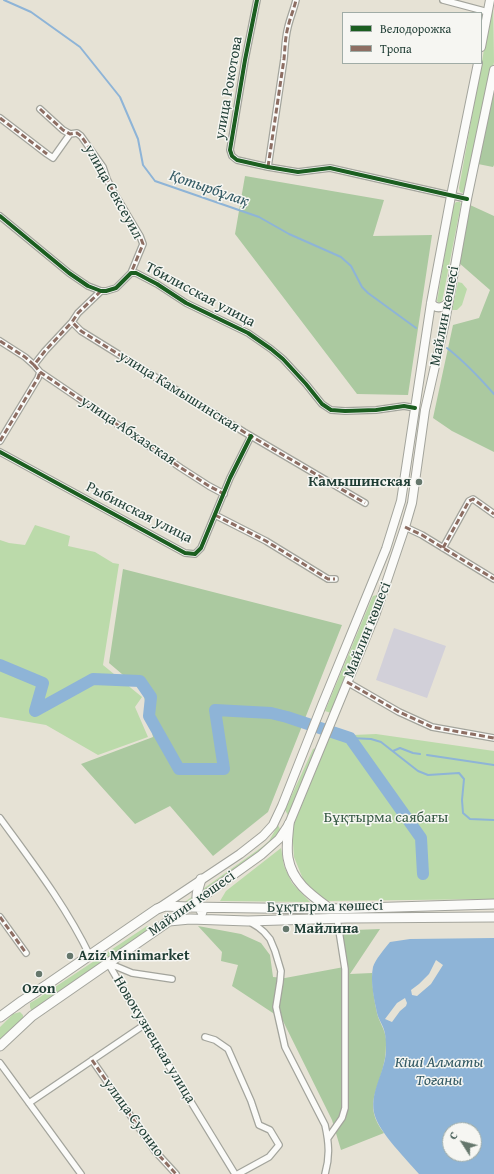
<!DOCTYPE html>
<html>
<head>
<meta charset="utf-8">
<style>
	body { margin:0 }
	#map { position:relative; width:494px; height:1174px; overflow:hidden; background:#e6e2d5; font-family:"Gentium Book Plus",serif }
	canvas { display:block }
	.legend { position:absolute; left:342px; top:12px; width:140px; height:52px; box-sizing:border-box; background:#f6f6f2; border:1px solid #a0aca6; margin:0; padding:5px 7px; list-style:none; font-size:12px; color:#1f3d34 }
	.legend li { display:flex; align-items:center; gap:8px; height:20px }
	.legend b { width:20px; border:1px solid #a0aca6 }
	.north { position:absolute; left:442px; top:1122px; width:40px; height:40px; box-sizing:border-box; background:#f6f6f2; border:1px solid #a0aca6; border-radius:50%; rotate:306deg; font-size:11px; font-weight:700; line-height:16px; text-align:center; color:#1f3d34 }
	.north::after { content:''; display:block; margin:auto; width:14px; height:18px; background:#65776c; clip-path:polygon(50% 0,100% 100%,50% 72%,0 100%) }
</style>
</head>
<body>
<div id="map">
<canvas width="494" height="1174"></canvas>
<ul class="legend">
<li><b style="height:5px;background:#1b5e20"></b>Велодорожка</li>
<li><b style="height:5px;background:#8d6e63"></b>Тропа</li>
</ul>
<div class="north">С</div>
</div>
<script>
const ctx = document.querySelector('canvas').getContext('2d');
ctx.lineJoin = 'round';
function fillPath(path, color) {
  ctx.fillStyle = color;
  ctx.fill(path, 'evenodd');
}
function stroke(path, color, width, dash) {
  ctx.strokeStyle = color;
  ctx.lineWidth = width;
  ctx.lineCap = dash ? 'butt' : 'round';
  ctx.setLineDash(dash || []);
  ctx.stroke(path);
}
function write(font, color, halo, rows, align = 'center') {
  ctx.font = font + ' "Gentium Book Plus",serif';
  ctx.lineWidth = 3;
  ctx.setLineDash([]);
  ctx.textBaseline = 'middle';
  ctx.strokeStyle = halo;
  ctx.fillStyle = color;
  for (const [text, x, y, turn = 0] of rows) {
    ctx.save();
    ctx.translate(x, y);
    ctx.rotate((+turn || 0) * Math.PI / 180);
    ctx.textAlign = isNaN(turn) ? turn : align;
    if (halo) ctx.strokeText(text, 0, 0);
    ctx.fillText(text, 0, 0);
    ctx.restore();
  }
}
const industrial = new Path2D(`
	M 394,628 L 446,646 L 427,698 L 376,680 Z`);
const green = new Path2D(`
	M 493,0 L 494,62 L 468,189 L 465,194 L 460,192 L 459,188 Z
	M 456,202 L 460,202 L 461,204 L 442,302 L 439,303 L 437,301 L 453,206 Z
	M 458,282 L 462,283 L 467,289 L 462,305 L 457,310 L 452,310 Z
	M 35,525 L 70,536 L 68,546 L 95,552 L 113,563 L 119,564 L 103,665 L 142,697 L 135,707 L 148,737 L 98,755 L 46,725 L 0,717 L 0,540 L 9,543 L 25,545 Z
	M 377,595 L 379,598 L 331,713 L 325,711 L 372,598 L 373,596 Z
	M 376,734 L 494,751 L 494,899 L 327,901 L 305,884 L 294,857 L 292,829 L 330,736 Z
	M 316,748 L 289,817 L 285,810 L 313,749 Z
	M 278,825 L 281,831 L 272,843 L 188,903 L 185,902 L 186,901 L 262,847 L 269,841 Z
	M 281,848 L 284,866 L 292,883 L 310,902 L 220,901 L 226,891 Z
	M 147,926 L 149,926 L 150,929 L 35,1011 L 31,1010 L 30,1007 L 30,1003 L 37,999 Z
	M 20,1012 L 23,1015 L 23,1019 L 0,1040 L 0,1027 L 13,1014 Z`);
const forest = new Path2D(`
	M 494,91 L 494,165 L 493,167 L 478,164 Z
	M 245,176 L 384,200 L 373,236 L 432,235 L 408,395 L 357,394 L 235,234 Z
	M 470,205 L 494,216 L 494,452 L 452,431 L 433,418 L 453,325 L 479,318 L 490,290 L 458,262 Z
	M 123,569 L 342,625 L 268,812 L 213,856 L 170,806 L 135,824 L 81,764 L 153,737 L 143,692 L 109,663 Z
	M 198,926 L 241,934 L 261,943 L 270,955 L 273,977 L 285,978 L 344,967 L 349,973 L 342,932 L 355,930 L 380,929 L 350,974 L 372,973 C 372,986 374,1000 377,1013 C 379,1022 385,1029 386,1039 C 386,1047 386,1056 384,1063 C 378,1092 363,1105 384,1133 L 341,1150 L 332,1120 L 282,1019 L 232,986 L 238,965 L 221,961 L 222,952 Z`);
const water = new Path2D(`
	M 494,938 L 494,1174 L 419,1174 C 407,1160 380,1133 375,1116 C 368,1094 385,1073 386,1051 C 386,1043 386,1034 383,1027 C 381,1022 378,1018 377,1013 C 374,999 370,981 373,967 C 375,960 385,948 390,942 L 410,939 ZM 436,960 L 443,965 L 431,984 L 417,996 L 412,995 L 411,990 L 419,984 L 429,974 ZM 405,998 L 407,1003 L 406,1006 L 400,1011 L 392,1022 L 385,1019 L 397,1003 ZM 450,1130 L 474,1130 L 474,1154 L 450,1154 Z`);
const stream = new Path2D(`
	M 4,0 L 31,12 L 80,47 L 120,97 L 138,139 L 143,165 L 155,181 L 259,217 L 289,234 L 341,257 L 351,266 L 362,287 L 368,293 L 416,328
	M 447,348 C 465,362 479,377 494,394
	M 350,738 L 371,739 L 381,742 L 418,771 L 428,775 L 459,773 L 464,779 L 462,800 L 463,813 L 470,819 L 494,820
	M 393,751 L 400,748 L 413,753 L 420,754
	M 427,755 L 494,765`);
const river = new Path2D(`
	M 0,665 L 43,683 L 35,711 L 93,679 L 140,681 L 151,697 L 149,716 L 179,769 L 224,769 L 215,710 L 271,713 L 287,717 L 350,738 L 421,838 L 423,874`);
const minor = new Path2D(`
	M 257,0 L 245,60 L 230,150 L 232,156 L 237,160 L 268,167 L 298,172 L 330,168 L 467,199
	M 443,0 L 488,12
	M 40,109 L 63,130 L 70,134 L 77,133 L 81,136 L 103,167 L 107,179 L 113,191 L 140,236 L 143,244 L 131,273
	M 0,118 L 47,154 L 53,158 L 70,134
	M 268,167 L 284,59 C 285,49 285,38 288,27 C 290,18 294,9 296,0
	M 0,216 L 69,273 L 88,286 L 101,291 L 106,291 L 116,288 L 131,273 L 136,273 L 157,284 L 186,303 L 248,333 L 271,349 L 283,359 L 306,384 L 322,404 L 331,410 L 345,411 L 376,410 L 404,406 L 415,408
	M 101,291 L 78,313 L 72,322 L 81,331 L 244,432 L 365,503
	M 0,341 L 25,357 L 34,365 L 45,351 L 72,322
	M 34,365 L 40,372 L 181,468 L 209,486 L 224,494
	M 0,441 L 38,378 L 40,372
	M 0,452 L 185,553 L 195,554 L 201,548 L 230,478 L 251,436
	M 215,515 L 266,541 L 328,579 L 335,579
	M 405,527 L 422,535 L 494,579
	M 443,548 L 469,501 L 473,499 L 494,514
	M 347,682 L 399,712 L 432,727 L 494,738
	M 0,818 C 32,862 66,906 90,956
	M 0,917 L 26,953
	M 250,922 L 258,927 L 264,932 L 270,939 L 275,951 L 281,971 L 280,982 L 276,1007 L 285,1047 L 325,1125 C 329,1143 330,1157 325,1174
	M 172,979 L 132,973 L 108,963 L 144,1025 L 235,1174
	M 205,1037 L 215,1040 L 228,1049 L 251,1101 L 259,1125 L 270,1130 L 279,1145 L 269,1157 L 238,1174
	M 92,1060 L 155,1151 L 176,1174
	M 0,1063 L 81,1174
	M 29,1103 L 144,1025
	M 328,1138 L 342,1118 L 345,1108 L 345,969 L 337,918`);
const secondary = new Path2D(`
	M 481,47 L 490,0
	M 431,303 C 437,310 442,308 448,303
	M 159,908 L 240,854 L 263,836 L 273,825 L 282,806 L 322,705 L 368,593 L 386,549 L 401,501 L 431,303 L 451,196 L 478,63
	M 169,921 L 261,855 L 279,839 L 289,824 L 376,613 L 405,527 L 412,503 L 425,410 L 445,322 L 467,199 L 494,70`);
const primary = new Path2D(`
	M 289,824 C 288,835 286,847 288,858 C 292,882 311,895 330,909
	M 201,879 C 197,892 194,900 202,912
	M 0,1017 L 22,1001 L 48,984 L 157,909 L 165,906 L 188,907 L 330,909 L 494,904
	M 0,1046 L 32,1016 L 169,921 L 190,919 L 248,921 L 347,918 L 494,917`);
const quiet = new Path2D(`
	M 40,109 L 63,130 L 70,134 L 77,133 L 81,136 L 103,167 L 107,179 L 113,191 L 140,236 L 143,244 L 131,273
	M 0,118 L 47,154
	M 268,167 L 284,59 C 285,49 285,38 288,27 C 290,18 294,9 296,0
	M 101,291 L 78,313 L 72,322 L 81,331 L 244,432 L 365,503
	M 0,341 L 25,357 L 34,365 L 45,351 L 72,322
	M 34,365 L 40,372 L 181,468 L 209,486 L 224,494
	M 0,441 L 38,378 L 40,372
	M 215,515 L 266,541 L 328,579 L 335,579
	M 405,527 L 422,535 L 494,579
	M 443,548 L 469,501 L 473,499 L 494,514
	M 347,682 L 399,712 L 432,727 L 494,738
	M 0,917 L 26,953
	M 92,1060 L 155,1151 L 176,1174`);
const cycleway = new Path2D(`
	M 257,0 L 245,60 L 230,150 L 232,156 L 237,160 L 268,167 L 298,172 L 330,168 L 467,199
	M 0,216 L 69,273 L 88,286 L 101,291 L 106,291 L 116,288 L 131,273 L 136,273 L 157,284 L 186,303 L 248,333 L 271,349 L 283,359 L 306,384 L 322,404 L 331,410 L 345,411 L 376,410 L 404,406 L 415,408
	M 0,452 L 185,553 L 195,554 L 201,548 L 230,478 L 251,436`);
const markers = [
	[419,482,4,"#65776c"],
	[286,929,4,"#65776c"],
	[70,956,4,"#65776c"],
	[39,974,4,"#65776c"]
];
const streetNames = [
	["улица Рокотова",229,88,-80],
	["улица Сексеуил",113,192,61],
	["Тбилисская улица",200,295,28],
	["Майлин көшесі",445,316,-79],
	["улица Камышинская",179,392,32],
	["улица Абхазская",128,431,34],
	["Рыбинская улица",139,513,27],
	["Майлин көшесі",368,630,-68],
	["Майлин көшесі",192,904,-35],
	["Бұқтырма көшесі",325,907,-1],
	["Новокузнецкая улица",154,1040,59],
	["улица Суонио",133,1118,54]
];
const poiNames = [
	["Камышинская",411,482,"right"],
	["Майлина",294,929],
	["Aziz Minimarket",78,956],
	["Ozon",39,989,"center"]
];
const parkNames = [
	["Бұқтырма саябағы",386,818]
];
const waterNames = [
	["Қотырбұлақ",209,189,19],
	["Кіші Алматы",439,1063],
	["Тоғаны",439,1081]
];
fillPath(industrial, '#d2d0d9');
fillPath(green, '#bbdaaa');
fillPath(forest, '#abc9a0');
fillPath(water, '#8eb4d7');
stroke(stream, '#8eb4d7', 2);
stroke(river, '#8eb4d7', 12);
stroke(minor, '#a3a49c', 8);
stroke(secondary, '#a3a49c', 10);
stroke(primary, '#a3a49c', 11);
stroke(minor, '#fbfbf9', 5.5);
stroke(secondary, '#fbfbf9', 8);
stroke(primary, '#fbfbf9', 9);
stroke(quiet, '#8d6e63', 3, [6, 3]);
stroke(cycleway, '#1b5e20', 4);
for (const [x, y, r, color] of markers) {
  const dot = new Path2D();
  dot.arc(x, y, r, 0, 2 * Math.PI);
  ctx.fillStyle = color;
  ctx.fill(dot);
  stroke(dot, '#f6f6f2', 1.5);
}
write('15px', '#1f3d34', '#f6f6f2', streetNames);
write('bold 15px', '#1f3d34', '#f6f6f2', poiNames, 'left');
write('15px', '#375b45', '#f6f6f2', parkNames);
write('italic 16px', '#355b65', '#f6f6f2', waterNames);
</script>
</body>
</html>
